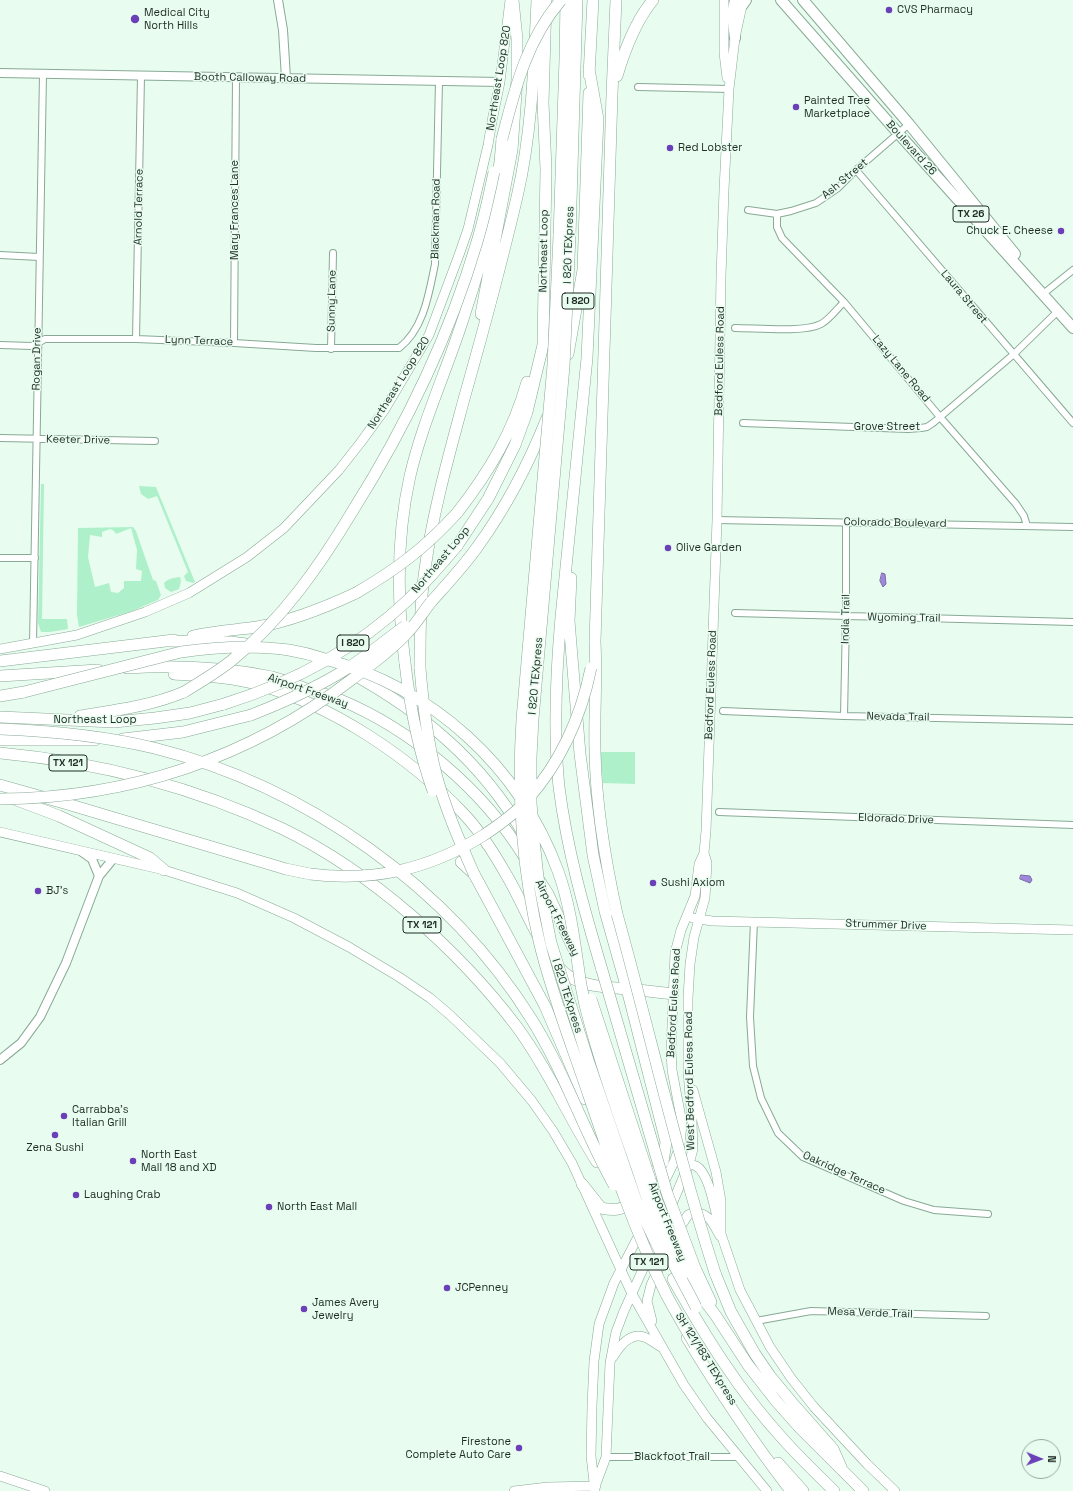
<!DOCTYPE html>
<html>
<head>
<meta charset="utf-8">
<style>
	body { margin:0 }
	#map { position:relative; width:1073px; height:1491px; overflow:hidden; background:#e8fdf0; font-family:"Space Grotesk",sans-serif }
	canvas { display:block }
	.north { position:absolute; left:1021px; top:1439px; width:40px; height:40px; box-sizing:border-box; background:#e8fdf0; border:1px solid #97a99e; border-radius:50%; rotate:91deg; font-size:11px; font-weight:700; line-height:16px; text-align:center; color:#1e2c24 }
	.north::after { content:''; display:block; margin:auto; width:14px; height:18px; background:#6b3fb7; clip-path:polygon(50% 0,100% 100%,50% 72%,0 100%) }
</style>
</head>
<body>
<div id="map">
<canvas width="1073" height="1491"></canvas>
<div class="north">N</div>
</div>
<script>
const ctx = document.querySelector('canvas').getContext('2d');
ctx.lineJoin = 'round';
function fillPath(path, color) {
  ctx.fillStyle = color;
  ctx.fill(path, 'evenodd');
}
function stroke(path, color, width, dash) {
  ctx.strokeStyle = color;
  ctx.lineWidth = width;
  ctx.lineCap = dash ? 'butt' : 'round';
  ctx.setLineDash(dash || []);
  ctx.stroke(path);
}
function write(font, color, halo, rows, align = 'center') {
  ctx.font = font + ' "Space Grotesk",sans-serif';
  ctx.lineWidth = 3;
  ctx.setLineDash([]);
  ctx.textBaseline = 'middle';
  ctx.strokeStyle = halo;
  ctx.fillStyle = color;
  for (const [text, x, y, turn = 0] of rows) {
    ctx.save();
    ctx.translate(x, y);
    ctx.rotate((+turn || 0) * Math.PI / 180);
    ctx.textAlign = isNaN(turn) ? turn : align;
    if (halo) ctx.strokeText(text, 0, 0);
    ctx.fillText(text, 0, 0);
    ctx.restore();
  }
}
const green = new Path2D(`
	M 41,484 L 44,484 L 42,619 L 67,619 L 68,629 L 50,632 L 41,632 L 38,623 Z
	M 139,486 L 156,487 L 195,582 L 193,583 L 186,581 L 184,576 L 188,572 L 157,496 L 148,499 L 141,494 Z
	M 133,527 L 136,531 L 153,580 L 156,581 L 161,595 L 158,600 L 132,611 L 79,627 L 77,615 L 78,528 ZM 131,528 L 137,550 L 136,569 L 142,571 L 141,581 L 124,581 L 124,588 L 118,593 L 111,592 L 109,583 L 95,587 L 88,557 L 90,535 L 102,537 L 102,532 L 110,529 L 114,531 L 116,534 Z
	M 180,577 L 181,581 L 179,589 L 171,592 L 165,588 L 164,583 C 169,578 173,578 180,577 Z
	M 600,752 L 635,752 L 635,784 L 603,783 Z`);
const water = new Path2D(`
	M 882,573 L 885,574 L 886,584 L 883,587 L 880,581 Z
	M 1021,875 L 1030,876 L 1032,880 L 1030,883 L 1020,879 Z`);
const minor = new Path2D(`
	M 638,87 L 729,89
	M 856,170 L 1073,423
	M 748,210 L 777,214 L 791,211 L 816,203 L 838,188 L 856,170 L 909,124
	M 777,214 L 777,227 L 782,238 L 844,302 L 940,417 L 1016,504 L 1024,516 L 1027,526
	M 0,255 L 39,257
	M 1043,294 L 1073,270
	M 735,328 C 756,328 804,333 821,324 C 829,320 837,309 844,302
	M 136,339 L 141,76
	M 234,343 L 236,77
	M 0,345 L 32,346 L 45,339 L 136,339 L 234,343 L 316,348 L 399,348 C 424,329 429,293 435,264 L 439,81
	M 331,349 L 333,253
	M 743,423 L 908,429 L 921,428 L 927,427 L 933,423 L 1014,354 L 1058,311
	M 0,438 L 155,441
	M 717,520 L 1073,527
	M 0,558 L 35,558
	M 735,613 L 1073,622
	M 33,644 C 38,454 38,264 43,74
	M 723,711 L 844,716 L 1073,721
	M 844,716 L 846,617 L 846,522
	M 719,812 L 1073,825
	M 754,921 L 750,1017 L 753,1066 L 761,1098 L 778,1133 L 803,1157 L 904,1201 L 934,1210 L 988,1214
	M 756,1321 L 811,1311 L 986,1316
	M 606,1457 L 738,1457`);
const tertiary = new Path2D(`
	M 278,0 L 283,30 L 286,78
	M 0,73 L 500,82
	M 82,852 L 92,859 L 99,876
	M 0,1060 L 21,1043 L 40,1017 L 66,963 L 99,876 L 113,859`);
const secondary = new Path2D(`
	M 724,0 L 724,53 L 727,78
	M 0,649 L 77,635 L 145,612 L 189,593 L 247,557 L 284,528 L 339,470 L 361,442 L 385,409 L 429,335 L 459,255 L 468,229 L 488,145 L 492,121 L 500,82 L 510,0
	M 0,832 L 164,870 L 237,893 L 294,918 L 349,947 L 399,977 L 430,998 L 450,1015 L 500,1063 L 532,1101 L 553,1131 L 572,1163 L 632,1294 L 684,1385 L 707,1418 L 767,1491
	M 693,918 L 712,921 L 1073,930
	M 693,1090 L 716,1172 L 721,1201 L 721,1234 L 740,1290 L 770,1347 L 791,1378 L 814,1407 L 867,1464 L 895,1491
	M 683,1164 C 687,1164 692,1164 696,1166 C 709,1173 714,1207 718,1221
	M 655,1201 L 674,1162 L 680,1146 L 682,1123 L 672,1070 L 671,1050 L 675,953 L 681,930 L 695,896 L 699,864 L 704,853 L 706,831 L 717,520 L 721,276 L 724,190 L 729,89 L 735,38 L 743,1
	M 663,1225 L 689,1164 L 693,1149 L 692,1122 L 688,1071 L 688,998 L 690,964 L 694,937 L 705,898 L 707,863 L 704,853
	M 677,1232 L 688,1215 L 694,1212 C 711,1215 712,1222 720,1236
	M 652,1321 L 647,1301 L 651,1285 L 668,1249
	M 613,1357 C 619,1347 630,1332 644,1337 C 650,1339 656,1344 661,1347
	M 0,1476 L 45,1491
	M 596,1484 L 606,1457 L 610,1363 L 616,1332 L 624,1311 L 657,1238
	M 514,1491 L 548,1487 L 596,1486
	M 595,1491 L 591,1456 L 592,1406 L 594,1361 L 599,1324 L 614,1283 L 641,1231`);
const primary = new Path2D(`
	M 781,0 L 898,133 L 1073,328
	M 803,0 L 909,124 L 1015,254
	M 741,7 L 746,0
	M 735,38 L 732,14 L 735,0`);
const motorway = new Path2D(`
	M 616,0 L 612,94 L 595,642 C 597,678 594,714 595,751 C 596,806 605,860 617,914
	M 589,69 L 598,119 L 587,358 L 561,617 C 556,673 553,730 559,787 C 567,850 584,909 602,970
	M 589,75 L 593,0
	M 617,76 C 625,49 635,22 653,0
	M 559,236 L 565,59 L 566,0
	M 570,236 L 577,0
	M 481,314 L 512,150 L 517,79 L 517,39 L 513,0
	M 568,354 L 583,270 L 589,93
	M 457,513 C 489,472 513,432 527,382
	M 457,546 L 488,499 L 515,445 L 527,412 L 543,345 L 546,169 L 543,103 L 546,0
	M 571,578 L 569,621 L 571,645 L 580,754 L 593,855 L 605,911 L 627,989 L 666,1142 L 663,1162 L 645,1184
	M 431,602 C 447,584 464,566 478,546 C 507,506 529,463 547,418
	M 193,636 C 214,631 236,630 257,627 C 292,621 324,608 356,593
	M 168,641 L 230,642 L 246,644
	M 0,661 L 174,640
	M 405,663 C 397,601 396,538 410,476 C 423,420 448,368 465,313 C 484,256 498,199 502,139
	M 127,668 C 176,665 224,667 272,677 C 283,680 293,684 304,688 C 315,691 327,694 338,699 C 412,729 484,791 525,858
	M 420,668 C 420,635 420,602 425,569 C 433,511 449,455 464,399 C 483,332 501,265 517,197 C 532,133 534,66 537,0
	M 349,672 C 422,712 481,761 523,833
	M 174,674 C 202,676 232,677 259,685 C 332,705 409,757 461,811 C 480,830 494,853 507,876 C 523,902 545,962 570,977 C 587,987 607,987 626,989 C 641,990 657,992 673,994
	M 0,676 L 98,670
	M 0,696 L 24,692
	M 80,716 C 116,710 151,706 184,692
	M 0,717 L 114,722 L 155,718 L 190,713 L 224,704
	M 123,739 L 183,732 L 251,715
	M 0,740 L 95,740
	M 0,753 C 97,762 194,787 283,829 C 371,872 458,949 517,1027 C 548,1069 569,1118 597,1162
	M 0,785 L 64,803 L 286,869 L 310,874
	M 14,799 L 59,816 L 150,858 L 164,870
	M 461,862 L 474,874 L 479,883 L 545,1006 L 585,1099
	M 539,880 L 548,894 L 574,950
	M 582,1184 L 601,1208 C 617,1211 622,1211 633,1198
	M 695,1268 L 711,1302
	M 687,1272 L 701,1296 L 716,1316 L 748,1365 L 776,1401 L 800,1428 L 863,1491
	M 715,1273 L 731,1312 L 755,1354 L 770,1376 L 795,1406 L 833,1449 L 841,1467
	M 673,1279 C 705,1336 739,1391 783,1439 C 799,1457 817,1474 834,1491
	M 687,1338 C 719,1391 753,1442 791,1491
	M 778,1463 L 803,1491`);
const motorwayBridge = new Path2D(`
	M 502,139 C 515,89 526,41 561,0
	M 559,236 L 553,365 L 522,719 C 517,798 522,869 540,945 C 553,997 572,1046 589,1096 C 612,1164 635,1232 667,1296 C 676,1313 686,1329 695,1345
	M 570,236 L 564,366 L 533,719 L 531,757 L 531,803 L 534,841 L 538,877 L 551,943 L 588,1060 L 627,1174 L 637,1203 L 662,1255
	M 356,593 C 397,569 425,548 457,513
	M 405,663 C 410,707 418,749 433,791
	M 420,668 C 423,704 427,739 436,774 C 445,808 460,842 474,874
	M 24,692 L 181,652 C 216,647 253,645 289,650 C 301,652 313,655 325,659 C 433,688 519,766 558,871 C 570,904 574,938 579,972 C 582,997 589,1021 596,1045 C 608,1086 622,1125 636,1165 C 646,1194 655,1225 668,1253 C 677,1272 687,1289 696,1307
	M 184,692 C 200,682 216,673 231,661 C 281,621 319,567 352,512 C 405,428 449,337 477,242 C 484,219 489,196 494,172
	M 224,704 C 292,683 356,649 408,600 C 425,583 441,565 457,546
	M 251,715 C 284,702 317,688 348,668 C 368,655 386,640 405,626
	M 0,729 C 52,731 104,736 154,748 C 306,786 449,887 532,1020 C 565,1073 584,1132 614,1185
	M 0,799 C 129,798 249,758 351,680 C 369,666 392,650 407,633 C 416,624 423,612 431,602
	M 310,874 C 374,882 430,869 484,835 C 499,825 515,814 527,800 C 560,763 581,717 591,668
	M 617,914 C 650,1033 677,1154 715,1273
	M 602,970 L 667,1193 L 695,1268
	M 591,999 L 657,1201 L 675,1245 L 687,1272`);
const markers = [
	[889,10,4,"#6b3fb7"],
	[135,19,5,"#6b3fb7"],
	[796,107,4,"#6b3fb7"],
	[670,148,4,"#6b3fb7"],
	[1061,231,4,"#6b3fb7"],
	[668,548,4,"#6b3fb7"],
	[653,883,4,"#6b3fb7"],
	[38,891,4,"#6b3fb7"],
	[64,1116,4,"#6b3fb7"],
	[55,1135,4,"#6b3fb7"],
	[133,1161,4,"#6b3fb7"],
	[76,1195,4,"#6b3fb7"],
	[269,1207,4,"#6b3fb7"],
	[447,1288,4,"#6b3fb7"],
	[304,1309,4,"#6b3fb7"],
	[519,1448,4,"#6b3fb7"]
];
const shields = [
	[971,214,36],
	[578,301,32],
	[353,643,32],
	[68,763,38],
	[422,925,38],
	[649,1262,38]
];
const shieldNames = [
	["TX 26",971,214],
	["I 820",578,301],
	["I 820",353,643],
	["TX 121",68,763],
	["TX 121",422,925],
	["TX 121",649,1262]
];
const poiNames = [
	["CVS Pharmacy",897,10],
	["Medical City",144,13],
	["North Hills",144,26],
	["Painted Tree",804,101],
	["Marketplace",804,114],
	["Red Lobster",678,148],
	["Chuck E. Cheese",1053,231,"right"],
	["Olive Garden",676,548],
	["Sushi Axiom",661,883],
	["BJ's",46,891],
	["Carrabba's",72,1110],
	["Italian Grill",72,1123],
	["Zena Sushi",55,1148,"center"],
	["North East",141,1155],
	["Mall 18 and XD",141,1168],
	["Laughing Crab",84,1195],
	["North East Mall",277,1207],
	["JCPenney",455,1288],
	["James Avery",312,1303],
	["Jewelry",312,1316],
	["Firestone",511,1442,"right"],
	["Complete Auto Care",511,1455,"right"]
];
const streetNames = [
	["Booth Calloway Road",250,78,1],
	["Northeast Loop 820",499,78,-81],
	["Boulevard 26",911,148,48],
	["Ash Street",845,179,-40],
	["Arnold Terrace",139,207,-89],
	["Mary Frances Lane",235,210,-90],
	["Blackman Road",436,219,-89],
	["I 820 TEXpress",569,245,-88],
	["Northeast Loop",544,251,-89],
	["Laura Street",964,297,50],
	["Sunny Lane",332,301,-89],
	["Lynn Terrace",199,341,2],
	["Rogan Drive",37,359,-89],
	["Bedford Euless Road",720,361,-89],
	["Lazy Lane Road",901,369,50],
	["Northeast Loop 820",399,383,-58],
	["Grove Street",887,427],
	["Keeter Drive",78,440,1],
	["Colorado Boulevard",895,523,1],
	["Northeast Loop",441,560,-50],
	["Wyoming Trail",904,618,1],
	["India Trail",846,619,-89],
	["I 820 TEXpress",536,676,-85],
	["Bedford Euless Road",711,685,-88],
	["Airport Freeway",308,691,19],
	["Nevada Trail",898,717,1],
	["Northeast Loop",95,720],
	["Eldorado Drive",896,819,2],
	["Airport Freeway",557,918,63],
	["Strummer Drive",886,925,2],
	["I 820 TEXpress",567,996,72],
	["Bedford Euless Road",674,1003,-87],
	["West Bedford Euless Road",690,1081,-91],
	["Oakridge Terrace",844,1173,24],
	["Airport Freeway",667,1222,68],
	["Mesa Verde Trail",870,1313,2],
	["SH 121/183 TEXpress",706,1359,58],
	["Blackfoot Trail",672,1457]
];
fillPath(green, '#aef0c9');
fillPath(water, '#9f87dc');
stroke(water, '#786ca5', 1);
stroke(minor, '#88a995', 8);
stroke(tertiary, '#88a995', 10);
stroke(secondary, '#88a995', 10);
stroke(primary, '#88a995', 12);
stroke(motorway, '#88a995', 12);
stroke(minor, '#fff', 6);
stroke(tertiary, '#fff', 8);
stroke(secondary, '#fff', 9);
stroke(primary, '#fff', 10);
stroke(motorway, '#fff', 11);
stroke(motorwayBridge, '#88a995', 12, []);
stroke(motorwayBridge, '#fff', 11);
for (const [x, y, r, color] of markers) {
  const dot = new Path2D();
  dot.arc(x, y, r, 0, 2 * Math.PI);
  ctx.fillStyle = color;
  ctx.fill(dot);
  stroke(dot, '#e8fdf0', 1.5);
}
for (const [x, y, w] of shields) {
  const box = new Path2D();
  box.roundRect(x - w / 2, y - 8, w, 16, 3);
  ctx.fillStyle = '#e8fdf0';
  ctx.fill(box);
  stroke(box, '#1e2c24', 1);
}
write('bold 10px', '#1e2c24', null, shieldNames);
write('11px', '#1e2c24', '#e8fdf0', poiNames, 'left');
write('11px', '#1e2c24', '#e8fdf0', streetNames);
</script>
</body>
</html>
